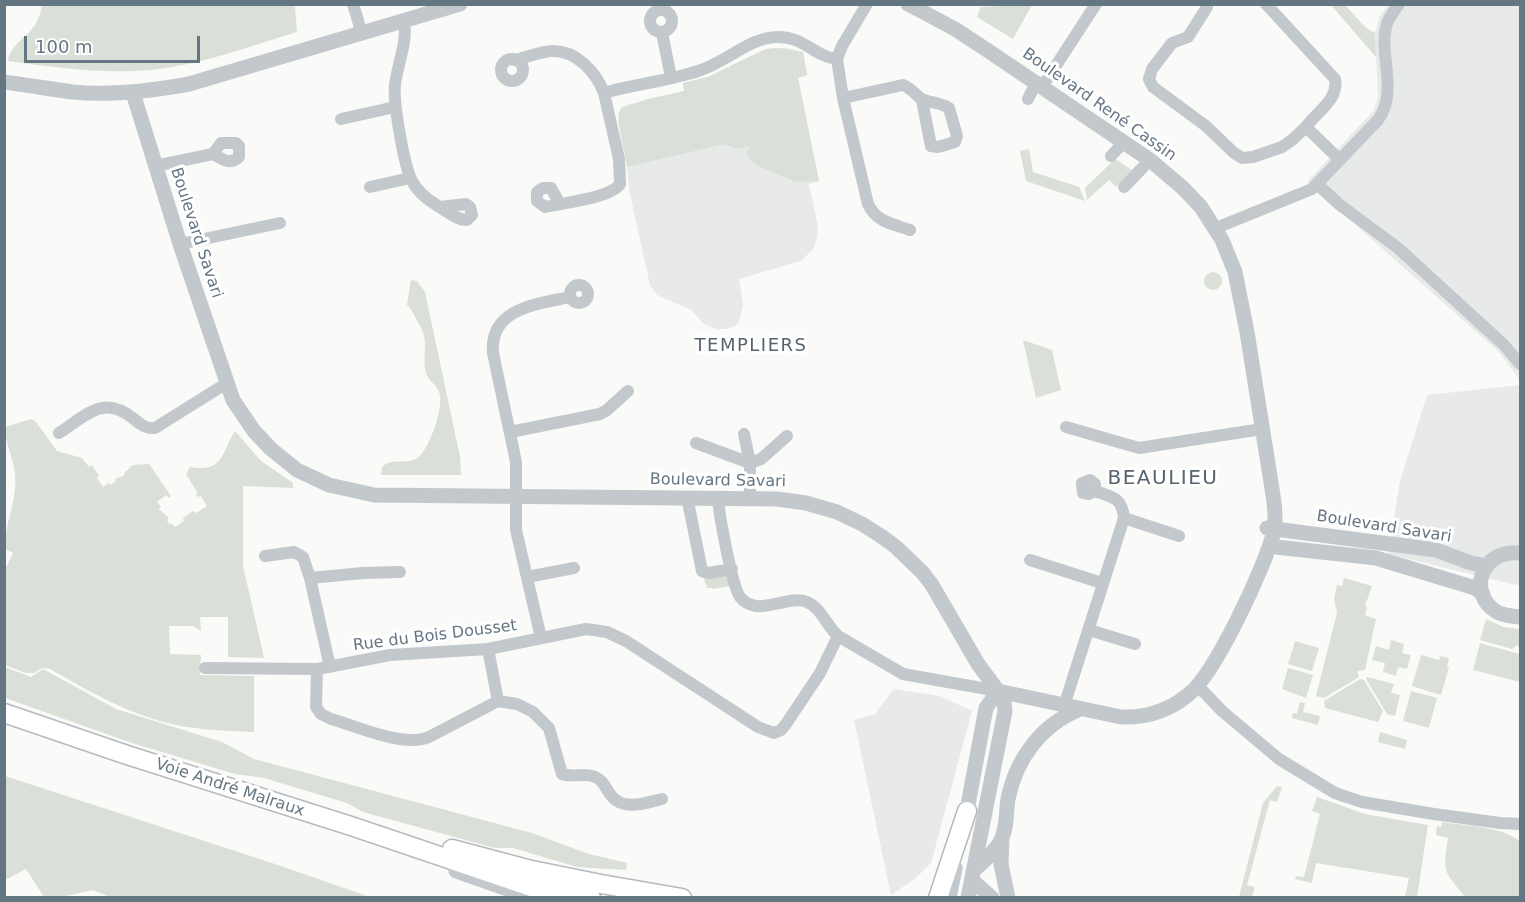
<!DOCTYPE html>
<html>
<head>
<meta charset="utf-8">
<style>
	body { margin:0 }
	#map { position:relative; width:1525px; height:902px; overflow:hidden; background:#fafaf8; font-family:"DejaVu Sans",sans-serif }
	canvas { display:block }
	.frame { position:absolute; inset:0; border:6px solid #657683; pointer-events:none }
	.scale { position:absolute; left:24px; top:36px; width:176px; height:27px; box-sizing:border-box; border:3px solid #657683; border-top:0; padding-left:8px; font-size:18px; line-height:21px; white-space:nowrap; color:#657683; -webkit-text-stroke:4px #fff; paint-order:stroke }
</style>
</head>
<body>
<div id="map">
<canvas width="1525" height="902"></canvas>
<div class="frame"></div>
<div class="scale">100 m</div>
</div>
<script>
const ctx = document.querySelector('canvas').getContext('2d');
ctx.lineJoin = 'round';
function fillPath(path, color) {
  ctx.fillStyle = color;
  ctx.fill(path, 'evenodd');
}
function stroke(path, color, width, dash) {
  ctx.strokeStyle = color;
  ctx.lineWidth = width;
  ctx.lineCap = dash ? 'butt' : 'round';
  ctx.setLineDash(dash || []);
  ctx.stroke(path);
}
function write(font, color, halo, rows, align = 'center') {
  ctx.font = font + ' "DejaVu Sans",sans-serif';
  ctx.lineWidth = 6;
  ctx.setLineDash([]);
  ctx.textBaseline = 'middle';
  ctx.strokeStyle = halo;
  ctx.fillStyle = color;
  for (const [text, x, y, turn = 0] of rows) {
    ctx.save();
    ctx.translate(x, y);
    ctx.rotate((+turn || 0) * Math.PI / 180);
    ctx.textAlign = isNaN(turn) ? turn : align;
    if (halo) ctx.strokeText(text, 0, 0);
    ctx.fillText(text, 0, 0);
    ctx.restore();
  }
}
const built = new Path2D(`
	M 1388,5 L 1520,5 L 1520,380 L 1498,351 L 1307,182 L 1374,110 L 1378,98 L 1375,33 L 1380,16 Z
	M 787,48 L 803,52 L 807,75 L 798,78 L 819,181 L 809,184 L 818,226 L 817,237 L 814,248 L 801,261 L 739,279 L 743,304 L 740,320 L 735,326 L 726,329 L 716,329 L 704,324 L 691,310 L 657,295 L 650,285 L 630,194 L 626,157 L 618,113 L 621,108 L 627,105 L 684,91 L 683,83 L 708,77 L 766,49 Z
	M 1520,385 L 1520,586 L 1388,554 L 1400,481 L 1427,395 Z
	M 894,689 L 940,696 L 972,711 L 931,863 L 916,878 L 891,895 L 854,720 L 875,714 Z`);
const green = new Path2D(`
	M 42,4 L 295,5 L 297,32 C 251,46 206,63 159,69 C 109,75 58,68 8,61 C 12,37 38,38 42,4 Z
	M 1017,5 L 1032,5 L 1013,39 L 977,17 L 981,7 Z
	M 1331,5 L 1345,5 L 1366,28 L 1375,33 L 1376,57 Z
	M 778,48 L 803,52 L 807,75 L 798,78 L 819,181 L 796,182 L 756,165 L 748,157 L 747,152 L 750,146 L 738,149 L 724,144 L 627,167 L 618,121 L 621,108 L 648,99 L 684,91 L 683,83 L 708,77 L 728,67 L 731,71 L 730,66 L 766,49 Z
	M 1029,149 L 1033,172 L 1079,187 L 1085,201 L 1026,181 L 1020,151 Z
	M 1115,159 L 1132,170 L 1116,187 L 1109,180 L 1087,200 L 1085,188 Z
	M1204 281a9 9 0 1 1 18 0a9 9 0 1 1-18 0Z
	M 411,280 L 417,281 L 425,292 L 460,457 L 461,475 L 381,475 L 382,467 C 393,456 408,467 420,456 C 430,446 445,405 439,392 C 435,382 426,380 425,369 C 423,350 429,342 419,324 C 415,317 413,311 407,305 Z
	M 1023,340 L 1052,350 L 1061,390 L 1036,398 Z
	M 31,419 L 36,422 L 57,451 L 82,458 L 89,467 L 92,465 L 99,476 L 97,478 L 103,487 L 109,483 L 111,485 L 116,481 L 115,479 L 125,475 L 124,473 L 133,465 L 149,464 L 171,496 L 169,498 L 166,495 L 157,502 L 161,507 L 159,509 L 169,518 L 167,520 L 169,524 L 171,523 L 175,527 L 184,521 L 183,518 L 193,511 L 196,513 L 207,506 L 201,496 L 198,497 L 196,494 L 197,492 L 186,474 L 190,467 C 224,473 221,453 235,431 L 261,461 L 293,483 L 293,488 L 243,486 L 243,566 L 264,658 L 228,657 L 228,617 L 200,617 L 201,631 L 193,626 L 169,626 L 170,654 L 201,655 L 200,675 L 254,676 L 254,732 C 228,731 202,730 176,725 C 130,715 90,692 50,669 L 42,668 L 34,673 L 26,673 L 5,665 L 5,566 L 7,566 L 13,553 L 5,549 C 4,524 18,500 15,473 C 13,457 5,443 5,427 Z
	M 728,574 L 731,586 L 713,589 L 712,588 L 707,588 L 704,579 Z
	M 1344,578 L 1372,586 L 1365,606 L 1367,607 L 1365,615 L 1376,619 L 1365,670 L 1357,671 L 1359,677 L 1324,698 L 1316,696 L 1337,613 L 1334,599 L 1337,585 L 1342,586 Z
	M 1486,619 L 1503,627 L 1520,629 L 1520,649 L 1517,645 L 1512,649 L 1480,640 Z
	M 1391,640 L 1404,644 L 1402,653 L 1411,655 L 1407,669 L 1398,667 L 1396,676 L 1383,672 L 1385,663 L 1372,660 L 1376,646 L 1389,650 Z
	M 1295,641 L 1319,648 L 1312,671 L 1288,664 Z
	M 1480,643 L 1520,654 L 1520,682 L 1473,670 Z
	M 1421,655 L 1439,660 L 1440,656 L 1449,658 L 1447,667 L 1449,667 L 1441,695 L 1412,686 Z
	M 5,667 L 31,677 L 43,669 L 116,709 L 222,742 L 254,759 L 532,833 L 589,854 L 627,863 L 626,870 L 577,867 L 513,848 L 495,848 L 363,812 L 347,803 L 264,778 L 235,774 L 132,743 L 5,698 Z
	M 1288,668 L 1313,675 L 1306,698 L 1282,689 Z
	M 1367,677 L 1394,684 L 1391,693 L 1400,695 L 1395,716 L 1387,714 L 1366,679 Z
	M 1360,679 L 1364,680 L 1383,711 L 1378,722 L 1325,708 L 1324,701 Z
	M 1411,691 L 1437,698 L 1429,728 L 1403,721 Z
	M 1300,702 L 1305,703 L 1303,712 L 1320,716 L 1318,725 L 1292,718 L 1293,713 L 1297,714 Z
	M 1380,732 L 1407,740 L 1405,749 L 1378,742 Z
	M 5,776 L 275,864 L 370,897 L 113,898 L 93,890 L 61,897 L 44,897 L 26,869 L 5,880 Z
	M 1277,786 L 1282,787 L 1277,802 L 1270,800 L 1247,885 L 1255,887 L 1252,897 L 1239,897 L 1263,803 Z
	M 1317,797 L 1365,814 L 1428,825 L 1417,897 L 1405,897 L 1409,878 L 1316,863 L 1312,883 L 1295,879 L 1296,876 L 1304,877 L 1320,814 L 1312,811 Z
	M 1442,822 C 1467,826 1499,826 1520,841 L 1520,897 L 1465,897 C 1443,869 1443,874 1448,838 L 1436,835 L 1437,826 L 1441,827 Z`);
const minor = new Path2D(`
	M 353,4 L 362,34
	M 1266,4 L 1335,79 C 1339,100 1317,111 1306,127 L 1340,160
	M 1207,7 L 1188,37 L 1172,43 L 1152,69 L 1149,79 L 1153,87 L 1206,126 L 1233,152 L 1242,158 L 1253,157 L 1282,147 L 1292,140 L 1306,127
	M650 21a11 11 0 1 1 22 0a11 11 0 1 1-22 0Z
	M 404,22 C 408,42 397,65 395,85 C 393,102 404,166 412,181 C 417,191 428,200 438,206 C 447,211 456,220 467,220 L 472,215 L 470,207 L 466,204 L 440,207
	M 662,33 L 671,77
	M 837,59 L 843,98 L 868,204 C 876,222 893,224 910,230
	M501 70a11 11 0 1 1 22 0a11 11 0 1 1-22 0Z
	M 515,60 C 527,57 539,52 552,51 C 576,50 596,72 604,93
	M 1042,87 L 1096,4
	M 843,98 L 903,85 C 911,88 914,93 920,98 C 928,103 940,102 949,108 L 957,136 L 955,142 L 938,147 L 931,146 L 922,100
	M 1028,99 L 1036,83
	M 341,119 L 395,107
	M 1111,156 L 1124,142
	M 155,166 L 213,154 C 223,160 230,165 239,157 L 239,146 L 236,143 L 221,143 L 213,154
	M 1317,184 L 1340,205 L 1398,248 L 1504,345 L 1520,364
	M 370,187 L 410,178
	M 1124,187 L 1150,160
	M 560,204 L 551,188 L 543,188 L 537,192 L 537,201 L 545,207 C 562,203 611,198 620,184 L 619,159 L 604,93 C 635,84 668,81 698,71 C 726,63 749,37 778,37 C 805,37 813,56 837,59 L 842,46 L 867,4
	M 1216,228 L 1312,189 L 1378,120 C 1400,89 1376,52 1388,21 C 1391,15 1395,10 1399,4
	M 180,244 L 280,223
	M570 294a9 9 0 1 1 18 0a9 9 0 1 1-18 0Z
	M 1066,427 L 1139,448 L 1262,429
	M 510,432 L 600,414 L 607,410 L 628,391
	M 59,433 C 87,415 103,394 134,419 C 141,424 145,429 155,428 L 227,383
	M 744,434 L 750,463 L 750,499
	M 696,443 L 750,463 L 761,459 L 787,436
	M 1095,491 L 1089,494 L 1083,493 L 1082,483 L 1090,480 L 1095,484 L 1095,491 C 1112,497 1122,497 1124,518
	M 687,497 L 702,571 L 708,573 L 732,569
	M 718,498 C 719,514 732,586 740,597 C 744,602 750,605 756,606 C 773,608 792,596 807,602 C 821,608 827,626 838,636
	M 265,556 L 294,552 L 303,557 L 310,578 L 330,667
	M 1030,560 L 1102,583
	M 527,577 L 574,568
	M 310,578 L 363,573 L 400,572
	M 1089,630 L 1135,644
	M 541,638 L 516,530 L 516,462 L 493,353 C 489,308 538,304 570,297
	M 488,649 L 498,701
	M 205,668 L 317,669 L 390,655 L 488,649 L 586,629 L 607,632 L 626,641 L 758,727 L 774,733 L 781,730 L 786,724 L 820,673 L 838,636 L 903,674 L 998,691
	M 317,669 L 316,707 L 321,714 L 331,719 C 357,726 403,748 429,737 L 498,701 L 517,704 L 533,712 L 549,728 L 562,774 C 573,778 584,772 595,777 C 603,780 605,787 610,794 C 622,812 646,803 662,799
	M 1198,686 L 1222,711 L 1279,759 L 1335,793 L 1362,802 L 1434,814 L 1500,823 L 1520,824
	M 1064,706 L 1124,518 L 1179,536`);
const tertiary = new Path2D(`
	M 908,4 L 955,29 L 987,50 L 1150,160 L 1183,188 L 1201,207 L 1222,240 L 1235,272 L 1247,332 L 1273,495 C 1275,507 1276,519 1274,531 C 1266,565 1215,674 1189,694 C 1169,711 1147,718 1121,717 L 998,691
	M 4,82 C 27,85 50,89 73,92 C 112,96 151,91 189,84 L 460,4
	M 133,93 L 180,244 L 233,400 L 254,431 L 271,449 L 297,470 L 329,485 L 374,495 L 777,499 L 806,503 L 837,512 L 862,524 L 881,536 L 896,547 L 923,573 L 932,585 L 978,664 L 998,691 L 1004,702 L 1005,711 L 968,898
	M 1267,528 L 1436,550 L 1471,563 L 1487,566
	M 1276,547 L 1376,558 L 1475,588 L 1483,594
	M 1520,553 C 1480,549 1467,594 1497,612 C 1504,616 1513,616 1520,617
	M 965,821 L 986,708 L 998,691
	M 1002,838 L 1001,864 L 1008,898
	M 456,871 L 533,898
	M 973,871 C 983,862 995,852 1001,840 C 1007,829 1006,812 1008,799 C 1016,759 1041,725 1080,709
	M 972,880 L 992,898
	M 949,898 L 955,868`);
const primary = new Path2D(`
	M 4,713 L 127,755 L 351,826 L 564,898
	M 452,849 L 527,869 L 601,884 L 682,898
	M 552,887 L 591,898
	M 938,898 L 967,811`);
const streetNames = [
	["Boulevard René Cassin",1099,105,35],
	["Boulevard Savari",196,233,72],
	["Boulevard Savari",718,481,1],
	["Boulevard Savari",1384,527,9],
	["Rue du Bois Dousset",435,636,-7],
	["Voie André Malraux",230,788,18]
];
const neighbourhoodNames = [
	["TEMPLIERS",751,346]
];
const quarterNames = [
	["BEAULIEU",1163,479]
];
fillPath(built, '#e8e9e9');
fillPath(green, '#dadfd7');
stroke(primary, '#b5babe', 21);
stroke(minor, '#c3c8cc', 12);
stroke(tertiary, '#c3c8cc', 15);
stroke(primary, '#fff', 18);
write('16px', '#657683', '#fff', streetNames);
ctx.letterSpacing = '1.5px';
write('18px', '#57646e', '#fff', neighbourhoodNames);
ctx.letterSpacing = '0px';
ctx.letterSpacing = '1.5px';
write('20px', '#57646e', '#fff', quarterNames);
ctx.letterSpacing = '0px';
</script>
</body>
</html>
